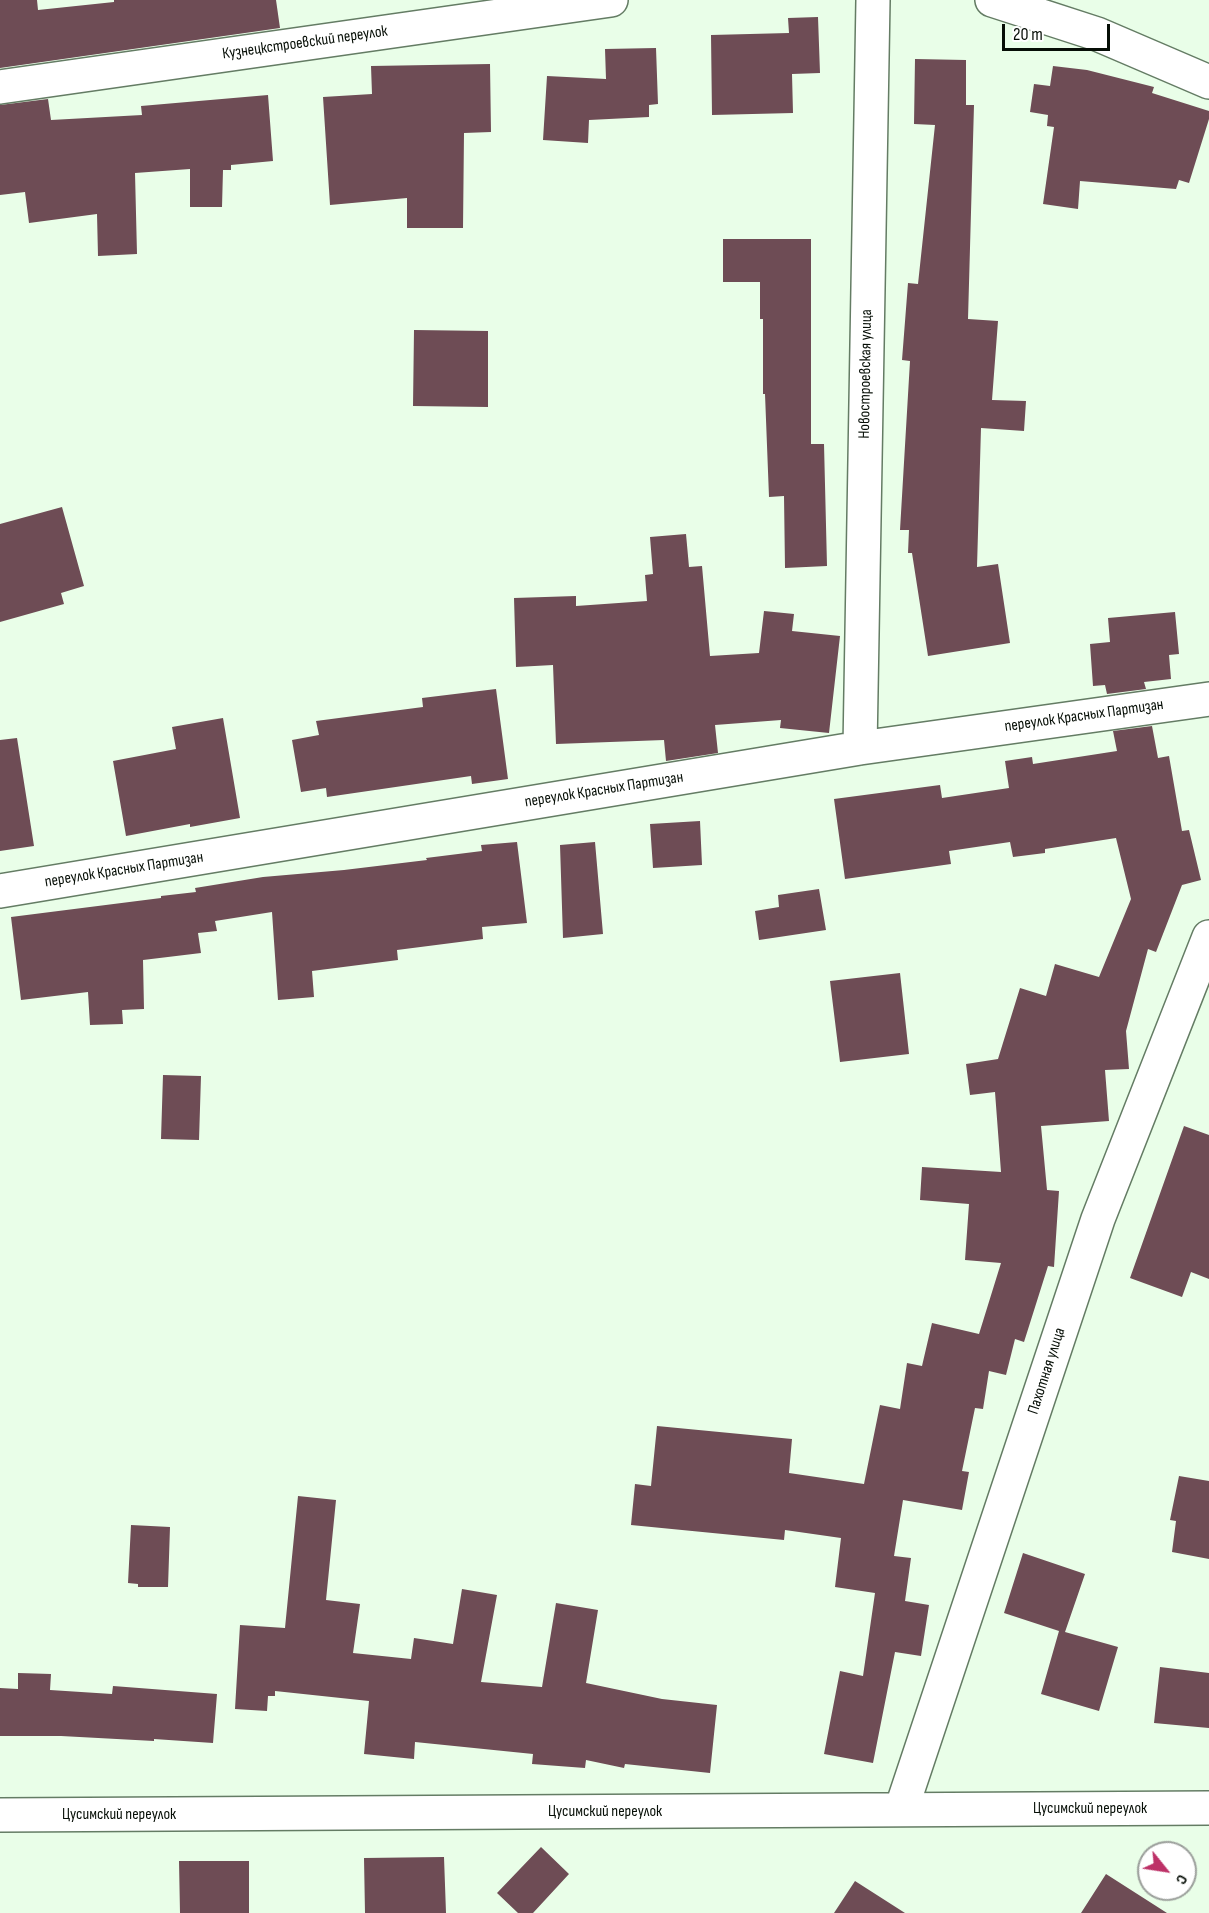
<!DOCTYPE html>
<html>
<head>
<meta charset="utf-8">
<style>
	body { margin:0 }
	#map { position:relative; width:1209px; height:1913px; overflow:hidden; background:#e9fee8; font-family:"Sofia Sans Condensed",sans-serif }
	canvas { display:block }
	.north { position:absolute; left:1137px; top:1841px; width:60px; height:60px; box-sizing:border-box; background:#fff; border:2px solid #9b9f9b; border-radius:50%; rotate:120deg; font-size:16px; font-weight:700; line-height:24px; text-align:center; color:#060e06 }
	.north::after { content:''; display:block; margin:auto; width:21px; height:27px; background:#bd3167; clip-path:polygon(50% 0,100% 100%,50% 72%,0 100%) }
	.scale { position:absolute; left:1002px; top:24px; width:108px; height:27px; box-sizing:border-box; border:3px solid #060e06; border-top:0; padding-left:8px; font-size:18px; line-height:21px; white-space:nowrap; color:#060e06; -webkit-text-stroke:4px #fff; paint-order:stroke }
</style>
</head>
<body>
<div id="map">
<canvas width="1209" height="1913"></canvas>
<div class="north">С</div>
<div class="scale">20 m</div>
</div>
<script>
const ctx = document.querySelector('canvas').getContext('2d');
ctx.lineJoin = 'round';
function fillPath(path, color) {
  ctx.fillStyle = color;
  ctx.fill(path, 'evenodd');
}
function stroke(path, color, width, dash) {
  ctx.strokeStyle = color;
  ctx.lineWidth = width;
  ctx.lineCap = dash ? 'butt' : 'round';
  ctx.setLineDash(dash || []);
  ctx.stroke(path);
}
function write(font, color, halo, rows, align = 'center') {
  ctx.font = font + ' "Sofia Sans Condensed",sans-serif';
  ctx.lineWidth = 6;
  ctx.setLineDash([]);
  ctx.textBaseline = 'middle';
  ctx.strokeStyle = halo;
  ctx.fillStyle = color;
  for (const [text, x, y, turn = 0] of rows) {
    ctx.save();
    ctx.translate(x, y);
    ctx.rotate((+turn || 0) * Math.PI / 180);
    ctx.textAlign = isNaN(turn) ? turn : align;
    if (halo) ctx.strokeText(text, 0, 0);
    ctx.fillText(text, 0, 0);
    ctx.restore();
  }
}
const building = new Path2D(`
	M 0,0 L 37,0 L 38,10 L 114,2 L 114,0 L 276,0 L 280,28 L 0,68 Z
	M 818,17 L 820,73 L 792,74 L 793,113 L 712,115 L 711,35 L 789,33 L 788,18 Z
	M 656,48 L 658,104 L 649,105 L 649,117 L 589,120 L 588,143 L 543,140 L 547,76 L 606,79 L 605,49 Z
	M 915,59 L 966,60 L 966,105 L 974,105 L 968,319 L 998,321 L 992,400 L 1026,401 L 1024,431 L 981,428 L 977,567 L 998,564 L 1010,643 L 928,656 L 912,553 L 908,553 L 909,530 L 900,530 L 910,361 L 902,360 L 908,283 L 918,284 L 935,125 L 914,124 Z
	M 490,64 L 491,132 L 464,133 L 463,228 L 407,228 L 407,198 L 330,205 L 323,97 L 372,94 L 371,66 Z
	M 1053,66 L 1087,70 L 1154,87 L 1152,93 L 1209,111 L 1209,119 L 1189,183 L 1179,180 L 1176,189 L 1080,181 L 1078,209 L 1043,204 L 1054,127 L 1047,126 L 1048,115 L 1030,112 L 1034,84 L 1050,86 Z
	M 268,95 L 273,161 L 231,165 L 231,170 L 223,170 L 222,207 L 190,207 L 190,169 L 135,173 L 137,254 L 98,256 L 97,214 L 29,223 L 25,192 L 0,195 L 0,105 L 48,99 L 51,120 L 142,115 L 141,106 Z
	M 723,239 L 811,239 L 811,444 L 824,444 L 827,566 L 785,568 L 784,496 L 769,497 L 765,394 L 763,394 L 763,319 L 760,319 L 760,282 L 723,282 Z
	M 414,330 L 488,331 L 488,407 L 413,406 Z
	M 62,507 L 84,586 L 61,593 L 64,604 L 0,622 L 0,524 Z
	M 686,534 L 689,567 L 702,566 L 710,656 L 759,653 L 764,611 L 794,614 L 792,631 L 840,636 L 829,733 L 780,728 L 781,720 L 715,725 L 718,753 L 666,761 L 664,740 L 556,744 L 553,665 L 516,667 L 514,598 L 576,596 L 576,606 L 647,601 L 645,575 L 653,574 L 650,537 Z
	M 1175,612 L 1179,654 L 1169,655 L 1171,679 L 1144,682 L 1146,689 L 1107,694 L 1105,685 L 1093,686 L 1090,644 L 1110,642 L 1108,618 Z
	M 496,689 L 508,779 L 472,784 L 471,776 L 327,797 L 326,788 L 301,792 L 292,740 L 319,735 L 316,721 L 423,707 L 422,698 Z
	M 223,718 L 240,818 L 190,827 L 190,824 L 126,836 L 113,761 L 176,749 L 172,727 Z
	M 1152,726 L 1158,758 L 1169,756 L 1182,831 L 1189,830 L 1201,880 L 1182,885 L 1156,952 L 1148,949 L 1126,1031 L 1129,1069 L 1105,1070 L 1109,1121 L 1041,1126 L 1047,1190 L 1059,1191 L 1054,1267 L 1048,1266 L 1024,1342 L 1015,1339 L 1006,1375 L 989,1371 L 983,1409 L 975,1408 L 962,1471 L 969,1472 L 962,1510 L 903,1500 L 894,1556 L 911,1558 L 905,1601 L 929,1605 L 921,1656 L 895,1652 L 873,1763 L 824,1754 L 840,1671 L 863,1676 L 875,1593 L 835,1587 L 841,1538 L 785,1530 L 784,1540 L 631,1525 L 635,1484 L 651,1486 L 657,1426 L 792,1439 L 789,1473 L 864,1484 L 880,1405 L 900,1409 L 907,1363 L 922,1366 L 932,1323 L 979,1334 L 1001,1263 L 965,1260 L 969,1204 L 920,1200 L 922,1167 L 1001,1172 L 995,1092 L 970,1095 L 966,1064 L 998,1059 L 1020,988 L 1046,996 L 1055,964 L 1099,977 L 1131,899 L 1116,838 L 1045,849 L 1045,853 L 1013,857 L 1010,842 L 949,851 L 951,864 L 845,879 L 834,799 L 940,785 L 942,798 L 1009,788 L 1005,761 L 1032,757 L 1033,764 L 1117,751 L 1113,731 Z
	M 17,738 L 34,846 L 0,851 L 0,740 Z
	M 700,821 L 702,865 L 653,868 L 650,824 Z
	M 517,842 L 527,923 L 482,927 L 483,939 L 397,950 L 398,960 L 312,971 L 314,997 L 278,1000 L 272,912 L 215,921 L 217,931 L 198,933 L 201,953 L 143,960 L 144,1009 L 122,1010 L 123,1024 L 90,1025 L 88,992 L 21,1000 L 11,917 L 161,898 L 161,896 L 196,892 L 195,888 L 263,877 L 344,870 L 427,860 L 426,858 L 482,851 L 481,845 Z
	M 595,842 L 603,934 L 563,938 L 560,845 Z
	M 819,889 L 826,930 L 759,940 L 755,911 L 779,907 L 778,895 Z
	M 900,973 L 909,1054 L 840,1062 L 830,981 Z
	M 163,1075 L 201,1076 L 199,1140 L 161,1139 Z
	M 1184,1126 L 1209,1135 L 1209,1279 L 1191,1272 L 1182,1297 L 1130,1278 Z
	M 1179,1476 L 1209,1481 L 1209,1559 L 1172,1552 L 1176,1521 L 1170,1520 Z
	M 298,1496 L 336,1500 L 326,1600 L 360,1604 L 353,1653 L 411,1659 L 414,1638 L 453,1644 L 462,1589 L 497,1595 L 481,1682 L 542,1687 L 556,1603 L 598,1610 L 586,1683 L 662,1699 L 717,1705 L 710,1773 L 625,1764 L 624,1768 L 586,1760 L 585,1768 L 532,1764 L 533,1754 L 415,1742 L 414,1759 L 364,1754 L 369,1701 L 275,1691 L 275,1696 L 268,1696 L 267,1711 L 235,1709 L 240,1625 L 285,1628 Z
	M 131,1525 L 170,1527 L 168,1587 L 138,1587 L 138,1584 L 128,1583 Z
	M 1023,1553 L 1085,1574 L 1065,1632 L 1118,1647 L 1099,1711 L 1041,1694 L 1059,1631 L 1004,1613 Z
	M 1160,1667 L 1209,1673 L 1209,1728 L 1154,1723 Z
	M 18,1673 L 51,1674 L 50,1690 L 112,1694 L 113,1686 L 217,1694 L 213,1743 L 154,1739 L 154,1741 L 61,1736 L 0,1736 L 0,1688 L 18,1689 Z
	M 541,1847 L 569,1874 L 533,1913 L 518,1913 L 497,1893 Z
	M 444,1857 L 446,1913 L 365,1913 L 364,1858 Z
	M 179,1861 L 249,1861 L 249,1913 L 180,1913 Z
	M 1106,1874 L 1167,1913 L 1081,1913 Z
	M 855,1881 L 905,1913 L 834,1913 Z`);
const street = new Path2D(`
	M 992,0 L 1097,34 L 1209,82
	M 0,87 L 611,0
	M 860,748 L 873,0
	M 0,891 L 860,748 L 1209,699
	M 901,1810 L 1098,1219 L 1209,937
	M 0,1815 L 1209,1808`);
const streetNames = [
	["Кузнецкстроевский переулок",305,43,-8],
	["Новостроевская улица",866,374,-89],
	["переулок Красных Партизан",1084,716,-8],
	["переулок Красных Партизан",604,790,-9],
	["переулок Красных Партизан",124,870,-9],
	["Пахотная улица",1047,1371,-72],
	["Цусимский переулок",1090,1809],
	["Цусимский переулок",605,1812],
	["Цусимский переулок",119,1815]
];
fillPath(building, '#6e4c55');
stroke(street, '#647c64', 36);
stroke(street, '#fff', 33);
write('16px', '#060e06', '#fff', streetNames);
</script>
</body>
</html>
